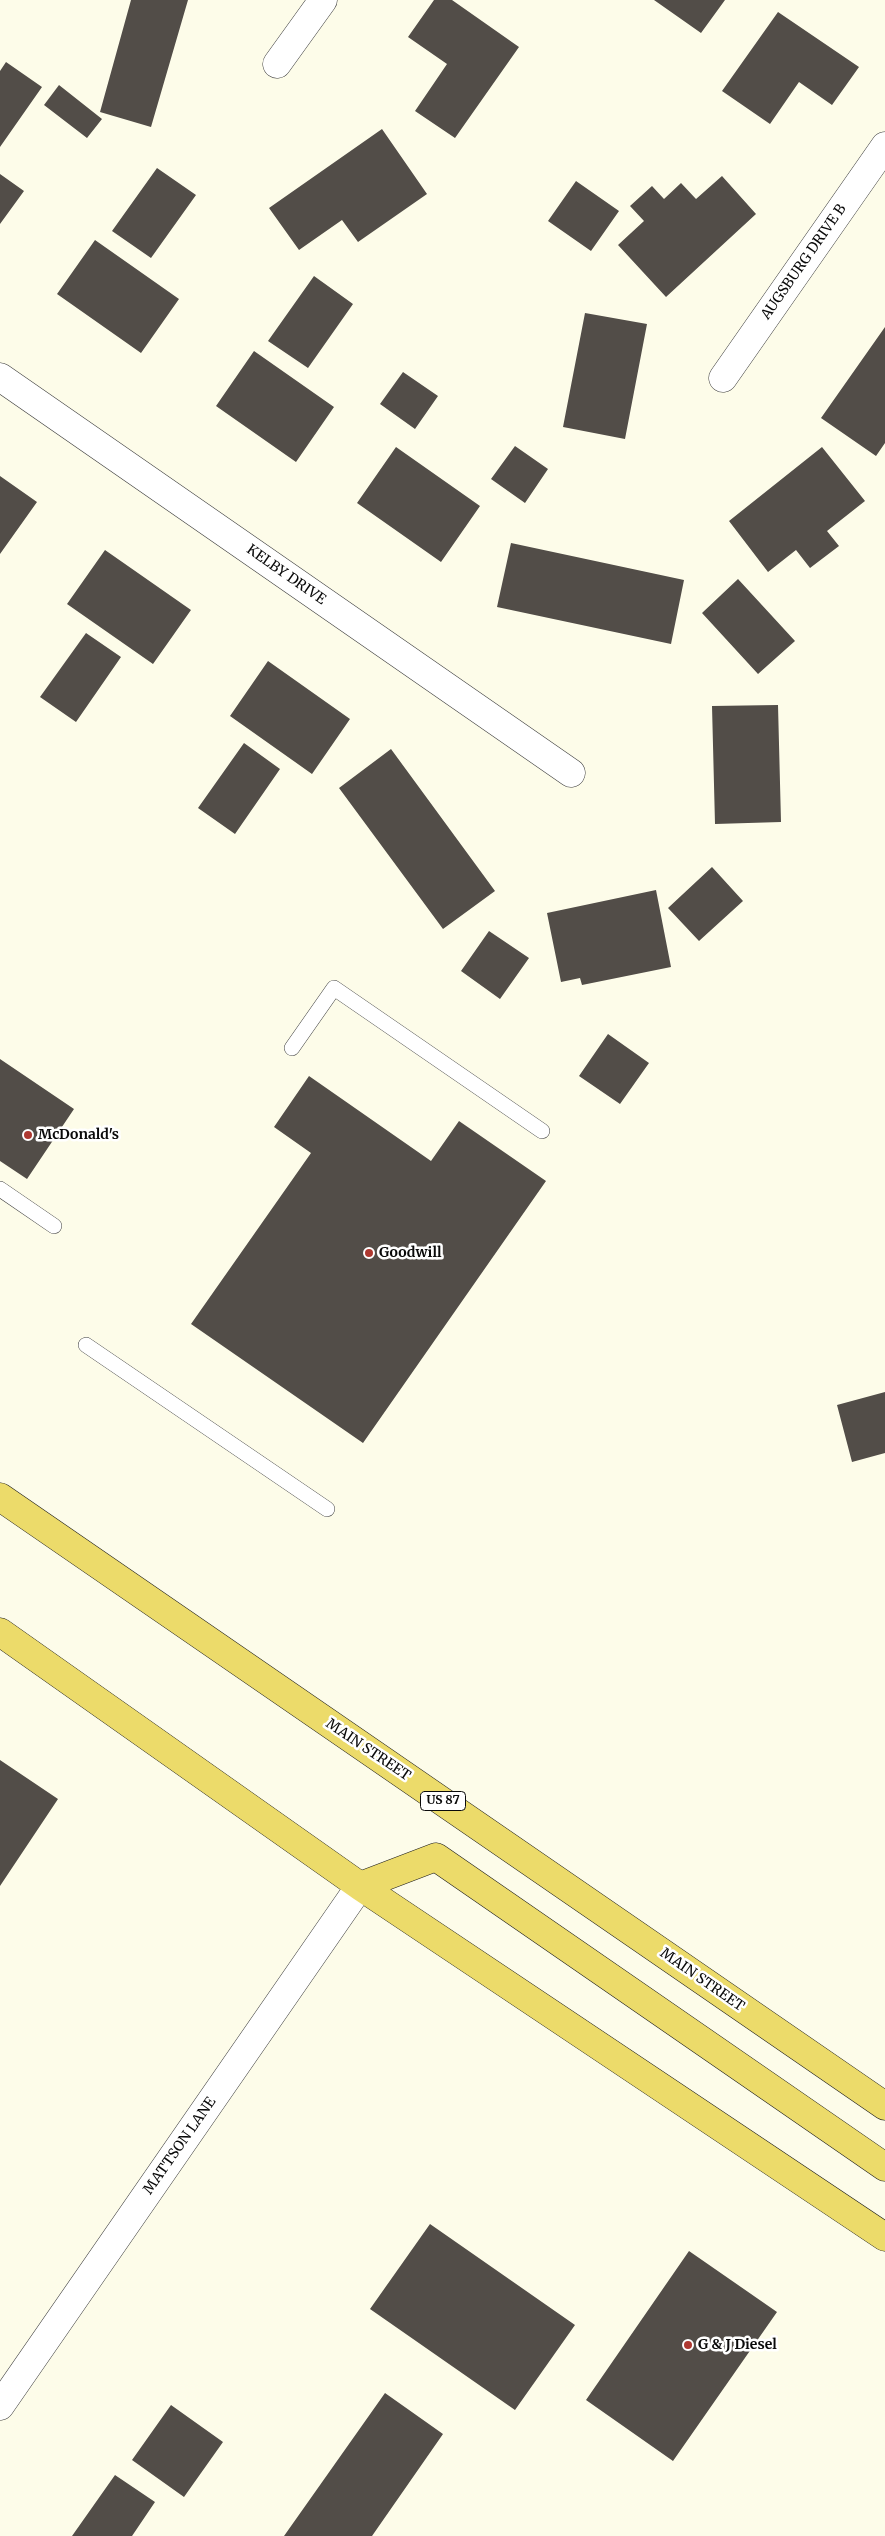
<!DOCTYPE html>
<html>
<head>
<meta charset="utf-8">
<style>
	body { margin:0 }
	canvas { display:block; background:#fdfce9 }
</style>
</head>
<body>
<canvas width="885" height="2536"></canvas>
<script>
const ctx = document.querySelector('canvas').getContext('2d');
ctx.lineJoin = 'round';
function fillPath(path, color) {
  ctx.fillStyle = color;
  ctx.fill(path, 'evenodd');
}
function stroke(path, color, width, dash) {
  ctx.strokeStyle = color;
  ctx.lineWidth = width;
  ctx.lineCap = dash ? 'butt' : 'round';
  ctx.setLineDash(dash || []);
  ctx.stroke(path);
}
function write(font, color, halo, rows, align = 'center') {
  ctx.font = font + ' Merriweather,serif';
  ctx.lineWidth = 5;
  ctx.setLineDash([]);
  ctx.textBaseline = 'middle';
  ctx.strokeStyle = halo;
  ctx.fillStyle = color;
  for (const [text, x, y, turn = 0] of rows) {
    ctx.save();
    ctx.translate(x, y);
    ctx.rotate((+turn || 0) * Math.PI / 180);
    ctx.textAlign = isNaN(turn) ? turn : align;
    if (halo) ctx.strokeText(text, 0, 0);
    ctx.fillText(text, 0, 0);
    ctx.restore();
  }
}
const building = new Path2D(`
	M 131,0 L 188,0 L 151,127 L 100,112 Z
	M 434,0 L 452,0 L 519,47 L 455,138 L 415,111 L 447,64 L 408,37 Z
	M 654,0 L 725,0 L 701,33 Z
	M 778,12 L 859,67 L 832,105 L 799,82 L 770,124 L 722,91 Z
	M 6,62 L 42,87 L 0,147 L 0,71 Z
	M 59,85 L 102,119 L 87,138 L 44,105 Z
	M 382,129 L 427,194 L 358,242 L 342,220 L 299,250 L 269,208 Z
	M 157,168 L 196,195 L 151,258 L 112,231 Z
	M 0,174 L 24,191 L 0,224 Z
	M 722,176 L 756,214 L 666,297 L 618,245 L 644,221 L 630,206 L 652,186 L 664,199 L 681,183 L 696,199 Z
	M 576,181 L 619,211 L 591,251 L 548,221 Z
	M 95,240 L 179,299 L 141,353 L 57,294 Z
	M 314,276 L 353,304 L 308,368 L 268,341 Z
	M 585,313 L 647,324 L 625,439 L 563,427 Z
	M 885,327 L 885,443 L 876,456 L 821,418 Z
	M 254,351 L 334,407 L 296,462 L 216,406 Z
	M 403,372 L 438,396 L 415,429 L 380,404 Z
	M 515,446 L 548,469 L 525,503 L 491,479 Z
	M 396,447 L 480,506 L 441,562 L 357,503 Z
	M 822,447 L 865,501 L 827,531 L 839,546 L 810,568 L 796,550 L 768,572 L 729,521 Z
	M 0,476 L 37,502 L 0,554 Z
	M 511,543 L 684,580 L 671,644 L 497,607 Z
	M 105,550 L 191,610 L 153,664 L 67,604 Z
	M 738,579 L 795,641 L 758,674 L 702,613 Z
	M 86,633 L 121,657 L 76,722 L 40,697 Z
	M 268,661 L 350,719 L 312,774 L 230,716 Z
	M 778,705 L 781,822 L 715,824 L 712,706 Z
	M 244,743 L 280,769 L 235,834 L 198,808 Z
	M 391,749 L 495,891 L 443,929 L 339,788 Z
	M 712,867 L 743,901 L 699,941 L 668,908 Z
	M 656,890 L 671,967 L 582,985 L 580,978 L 561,982 L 547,913 Z
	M 489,931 L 529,958 L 500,999 L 461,971 Z
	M 608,1034 L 649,1063 L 620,1104 L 579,1076 Z
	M 0,1059 L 74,1109 L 27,1179 L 0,1161 Z
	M 309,1076 L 431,1161 L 459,1121 L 546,1181 L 363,1443 L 191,1324 L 311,1153 L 274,1127 Z
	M 885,1392 L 885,1453 L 852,1462 L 837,1405 Z
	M 0,1760 L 58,1799 L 0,1886 Z
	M 430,2224 L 575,2325 L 515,2410 L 370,2309 Z
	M 689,2251 L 777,2312 L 673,2461 L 586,2400 Z
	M 385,2393 L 443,2434 L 372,2536 L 284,2536 Z
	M 171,2405 L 223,2442 L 184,2497 L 132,2460 Z
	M 115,2475 L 155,2502 L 132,2536 L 72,2536 Z`);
const lane = new Path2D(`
	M 292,1048 L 334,988 L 542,1131
	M 0,1189 L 54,1226
	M 86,1345 L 327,1509`);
const street = new Path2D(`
	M 277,64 L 323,0
	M 0,377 L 571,773
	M 723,378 L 885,146
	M 0,2406 L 360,1886`);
const primary = new Path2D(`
	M 0,1497 L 885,2106
	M 0,1632 L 360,1886 L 885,2237
	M 360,1886 L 436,1857 L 885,2167`);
const markers = [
	[28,1135,5,"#ad3830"],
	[369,1253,5,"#ad3830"],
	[688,2345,5,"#ad3830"]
];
const shields = [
	[443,1801,45]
];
const shieldNames = [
	["US 87",443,1801]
];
const streetNames = [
	["AUGSBURG DRIVE B",804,262,-55],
	["KELBY DRIVE",286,575,35],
	["MAIN STREET",368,1750,34],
	["MAIN STREET",702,1980,35],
	["MATTSON LANE",180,2146,-55]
];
const poiNames = [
	["McDonald's",38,1135],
	["Goodwill",379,1253],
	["G & J Diesel",698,2345]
];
fillPath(building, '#524d48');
stroke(lane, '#3d3d3d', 16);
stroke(street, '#3d3d3d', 29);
stroke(primary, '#1b1b1b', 29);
stroke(lane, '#fff', 15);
stroke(street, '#fff', 28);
stroke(primary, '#ecdb6a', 28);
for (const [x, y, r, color] of markers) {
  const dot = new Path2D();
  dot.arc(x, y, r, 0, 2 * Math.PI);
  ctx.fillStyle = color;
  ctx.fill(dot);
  stroke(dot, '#fff', 2);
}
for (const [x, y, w] of shields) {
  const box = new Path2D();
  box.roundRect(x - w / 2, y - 9.5, w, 19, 4);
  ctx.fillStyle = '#fff';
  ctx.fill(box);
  stroke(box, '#0a0a0a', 1);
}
write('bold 12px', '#0a0a0a', null, shieldNames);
write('14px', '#0a0a0a', '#fff', streetNames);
write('bold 14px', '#0a0a0a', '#fff', poiNames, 'left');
</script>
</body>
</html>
